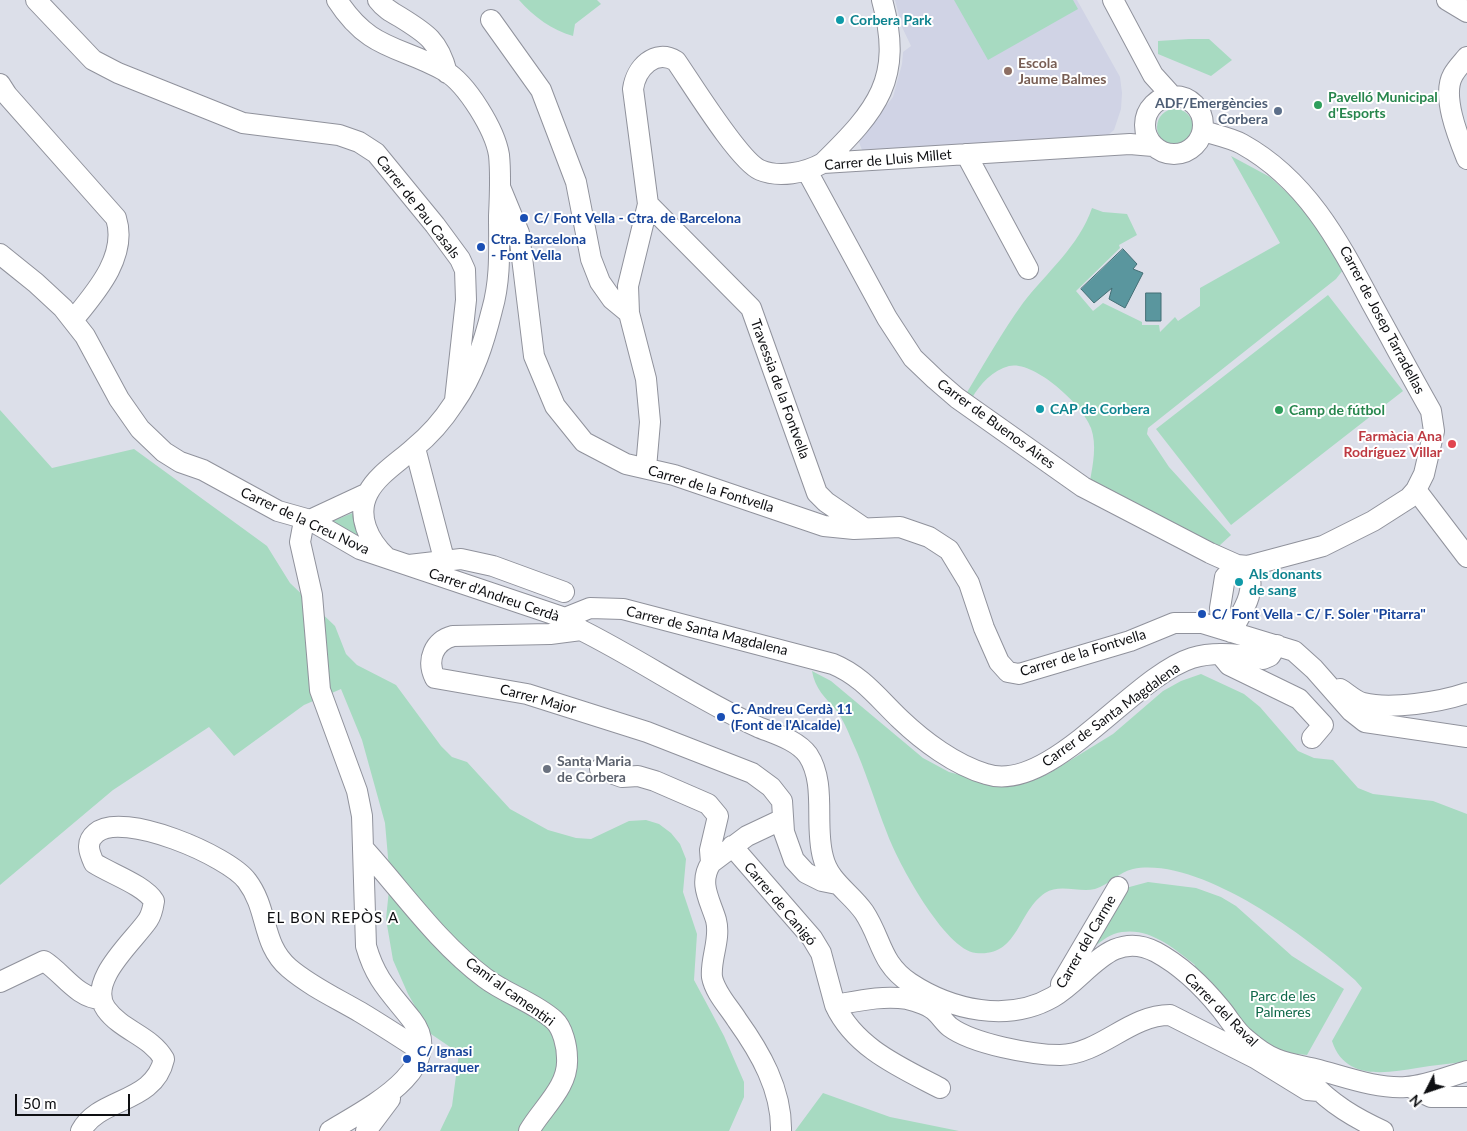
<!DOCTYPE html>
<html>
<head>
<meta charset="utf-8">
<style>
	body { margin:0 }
	#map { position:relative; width:1467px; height:1131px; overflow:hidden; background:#dcdfe9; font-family:Lato,sans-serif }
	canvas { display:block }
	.north { position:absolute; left:1402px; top:1066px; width:50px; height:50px; -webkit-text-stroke:4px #fff; paint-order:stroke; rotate:229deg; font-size:14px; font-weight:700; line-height:20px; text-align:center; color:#0e0f12 }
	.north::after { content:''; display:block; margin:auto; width:18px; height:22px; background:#0e0f12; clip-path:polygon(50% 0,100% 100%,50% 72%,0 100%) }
	.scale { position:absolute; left:15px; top:1094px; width:115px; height:22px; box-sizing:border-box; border:2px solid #0e0f12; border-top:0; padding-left:6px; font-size:15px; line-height:18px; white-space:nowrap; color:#0e0f12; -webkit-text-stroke:4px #fff; paint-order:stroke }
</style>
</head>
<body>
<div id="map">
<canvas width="1467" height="1131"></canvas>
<div class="north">N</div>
<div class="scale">50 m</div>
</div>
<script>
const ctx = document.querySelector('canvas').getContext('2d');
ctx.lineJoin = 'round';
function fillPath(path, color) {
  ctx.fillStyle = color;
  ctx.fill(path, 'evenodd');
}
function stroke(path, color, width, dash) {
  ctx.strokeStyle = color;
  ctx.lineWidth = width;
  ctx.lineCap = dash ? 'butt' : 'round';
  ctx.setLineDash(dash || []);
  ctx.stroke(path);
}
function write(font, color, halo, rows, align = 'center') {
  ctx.font = font + ' Lato,sans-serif';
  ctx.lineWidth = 4;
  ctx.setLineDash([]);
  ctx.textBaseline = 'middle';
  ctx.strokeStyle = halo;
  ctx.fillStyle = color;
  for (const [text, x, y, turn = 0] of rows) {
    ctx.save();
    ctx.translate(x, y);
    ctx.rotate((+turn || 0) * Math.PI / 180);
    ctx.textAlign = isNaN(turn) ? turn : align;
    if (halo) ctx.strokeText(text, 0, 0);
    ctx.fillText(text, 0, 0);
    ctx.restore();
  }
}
const built = new Path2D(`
	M 895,0 L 1077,0 L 1120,77 L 1122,93 L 1121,109 L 1114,130 L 1108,135 L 1082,138 L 867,152 L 862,150 L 859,142 L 893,97 L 902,64 L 903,52 L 911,46 L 902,27 Z`);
const green = new Path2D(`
	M 519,0 L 597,0 L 601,4 L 575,24 L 573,36 C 552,30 534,17 519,0 Z
	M 954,0 L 1073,0 L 1078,9 L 988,60 Z
	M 1189,39 L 1209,39 L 1232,60 L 1211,76 L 1158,54 L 1158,41 Z
	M1157 127a18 18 0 1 1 36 0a18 18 0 1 1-36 0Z
	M 1231,156 L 1270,177 L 1305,209 L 1343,270 L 1336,279 L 1148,428 L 1147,434 L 1169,467 L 1231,535 L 1219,546 L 1090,481 C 1093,464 1097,445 1091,428 C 1083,405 1034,360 1009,366 C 993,370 980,384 972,398 L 966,394 C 984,364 1002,332 1023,303 C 1047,272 1079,246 1092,208 L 1103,212 L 1127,214 L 1137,235 L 1119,245 L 1120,248 L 1076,291 L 1093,311 L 1103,303 L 1142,322 L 1142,325 L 1159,325 L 1160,332 L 1175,317 L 1178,321 L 1200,306 L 1200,288 L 1280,243 Z
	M 1328,295 L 1403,391 L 1231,525 L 1156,429 Z
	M 0,410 L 52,468 L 134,449 L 267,546 L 290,583 L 335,626 L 346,654 L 357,665 L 396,685 L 441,746 L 452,757 L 467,762 L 510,809 L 548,830 L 576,838 L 591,839 L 629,821 L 646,820 L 659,824 L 671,833 L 680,844 L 686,859 L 683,892 L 697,934 L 694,980 L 724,1036 L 744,1082 L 744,1097 L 729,1131 L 440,1131 L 452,1106 L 459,1053 L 431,1034 L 408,994 L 393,960 L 386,919 L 390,880 L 385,823 L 362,740 L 341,689 L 304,705 L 234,756 L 209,727 L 113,790 L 0,885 Z
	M 355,512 L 357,533 L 361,541 L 332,524 L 333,521 Z
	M 812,671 L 831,681 L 923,758 L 949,772 L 999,785 L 1027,782 L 1048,774 L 1113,734 L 1163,691 L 1181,681 L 1201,674 L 1244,694 L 1260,707 L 1298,751 L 1314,758 L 1333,760 L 1358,788 L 1373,794 L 1433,801 L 1467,814 L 1467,1061 C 1451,1064 1434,1065 1417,1068 C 1386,1073 1345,1081 1332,1041 L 1362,988 L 1355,980 C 1309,938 1200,856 1133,869 C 1119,872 1109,885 1095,889 C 1079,893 1060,883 1045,893 C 1017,912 1019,957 976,953 C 945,950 897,861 887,833 C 875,803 866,771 852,741 C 848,731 843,719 836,710 C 825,697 815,689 812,671 Z
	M 1148,882 L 1196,888 L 1221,897 L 1236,906 L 1292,956 L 1344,989 L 1307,1055 L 1279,1052 L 1256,1040 L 1193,969 L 1195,965 C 1172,947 1146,924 1114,934 C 1105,937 1096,946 1088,951 L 1122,889 Z
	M 823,1093 L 890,1117 L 959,1131 L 795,1131 Z`);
const water = new Path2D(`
	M 1123,249 L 1137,264 L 1133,269 L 1143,273 L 1125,308 L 1109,299 L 1112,288 L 1094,303 L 1081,289 Z
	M 1146,293 L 1161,293 L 1161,321 L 1146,321 Z`);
const minor = new Path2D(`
	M 36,0 L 93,60 L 118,73 L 243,123 L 339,135 L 359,142 L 376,153 L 435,225 L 460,259 L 465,270 L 466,300 L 455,400
	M 337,0 C 370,51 399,45 445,71 C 467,84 495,130 499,155 C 501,175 500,196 499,216 C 499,247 501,279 492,310 C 484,342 474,375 454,403 C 443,420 430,435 414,448 C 400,461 377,475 368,493 C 356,516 369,541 386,557
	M 378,0 C 384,8 391,12 400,17 C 426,33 439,41 447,73
	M 1113,0 L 1153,75 L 1172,96
	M 1447,0 L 1467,12
	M 491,20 L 541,90 L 576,182 L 591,259 L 600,282 L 612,299 L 629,313
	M 1467,57 C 1462,63 1456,69 1453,75 C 1441,96 1459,139 1467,159
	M 0,84 L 7,95 L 116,218 C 128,256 96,292 73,320
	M1145 125a29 29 0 1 1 58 0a29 29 0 1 1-58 0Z
	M 966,154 L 1028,269
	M 823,163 C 877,110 904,79 882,0
	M 807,171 L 887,318 L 913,358 L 935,379 L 957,398 L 1083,487 L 1210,553 L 1237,565 L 1248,566 L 1323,546 L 1373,521 L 1409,498 L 1416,490 L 1424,474 L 1434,431 L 1431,411 C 1411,376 1392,340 1372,304 C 1339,242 1307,180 1242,144 C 1231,138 1216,135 1203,131
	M 500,187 L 519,233 L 534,356 L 555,406 L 584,442 L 626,464 L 674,475 L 824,526 L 854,529 L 900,527 L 929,537 L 949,550 L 969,583 L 984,628 L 999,662 L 1008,672 L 1019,674 L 1130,641 L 1174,623 L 1202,623 L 1294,651 L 1314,669 L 1351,711 L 1365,722 L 1467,737
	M 648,204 L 751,308 L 817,493 L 826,502 L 864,528
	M 0,254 L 36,283 L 63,308 L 85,336 L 119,399 L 140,429 L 164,452 L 180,462 L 203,470 L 278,511 L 310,520 L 360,549 L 565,618 L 581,630 C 641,660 697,699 758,727 C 775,734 797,740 808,755 C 827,784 814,825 823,857 C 829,882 850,892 864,912 C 882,939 880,963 910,983 C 951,1010 1008,1023 1053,997 C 1087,978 1110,928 1156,952 C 1180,965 1204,988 1221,1009 C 1230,1020 1236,1032 1247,1040 C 1255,1047 1266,1055 1276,1059 C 1288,1064 1302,1066 1315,1069 C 1343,1076 1376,1089 1406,1087 C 1426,1086 1447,1077 1467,1071
	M 415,448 L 444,559
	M 646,468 L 650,422 L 646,379 L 629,313 L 628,286 L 648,204 L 633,89 C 636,68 655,48 676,61 C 692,84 739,161 760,170 C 779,178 805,173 823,163 L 1130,144 L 1153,146
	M 1416,490 L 1467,557
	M 409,565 L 461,559 L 493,566 L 564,592
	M 565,618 L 590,608 L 623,609 L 833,664 C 862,676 878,698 900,719 C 923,741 955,765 986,774 C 1050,795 1132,677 1192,658 C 1215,651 1240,654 1263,659 L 1270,656 L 1277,645
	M 1222,629 L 1220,608 L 1225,577 L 1237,565
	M 581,630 L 550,634 L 453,636 C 434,641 426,660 435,678 L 527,694 L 647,732 L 752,773 L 771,787 L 782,801 L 784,832 L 794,860 L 806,873 L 822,881 L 837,884
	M 1231,632 C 1244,608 1256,595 1248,566
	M 1220,654 L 1229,665 L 1299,699 L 1323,725 L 1312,738
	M 1340,689 C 1347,693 1355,701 1363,703 C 1390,710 1441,702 1467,693
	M 600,769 L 622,777 L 638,776 L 655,781 L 708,804 L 718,816 L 710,850 L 711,863 L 747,836 L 783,819
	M 732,846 L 812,938 L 821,953 L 835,1005 C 858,1001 883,995 907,999 C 916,1001 931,1006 937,1013 C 942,1018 945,1023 950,1027 C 973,1044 1032,1055 1060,1055 C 1101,1054 1129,1015 1170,1015 L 1255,1058 L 1307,1090 L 1319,1091
	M 363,848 C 403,892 437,942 485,978 C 506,994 534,1002 554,1020 C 563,1028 567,1047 567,1058 C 569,1087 542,1108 529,1131
	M 711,863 C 698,883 710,900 716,920 C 721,939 710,959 712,977 C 715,993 729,1007 737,1020 C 760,1052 782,1090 781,1131
	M 0,982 L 44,961 C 63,973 77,998 101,999
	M 1061,984 L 1118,887
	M 835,1005 C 855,1048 900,1067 940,1088
	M 1310,1081 C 1331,1104 1355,1118 1383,1131
	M 1410,1087 L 1431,1097 L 1467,1097
	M 81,1131 C 99,1097 154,1104 164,1059 C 151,1036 122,1031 106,1009 C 86,981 134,941 148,920 C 152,914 153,908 154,901 C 144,885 111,874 94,863 C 89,852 85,842 96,833 C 122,810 229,856 247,881 C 269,910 261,944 289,968 C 310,986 336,998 360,1012 C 380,1024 400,1037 420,1050
	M 330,1131 C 362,1111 450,1069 412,1020 C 391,993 376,981 366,946 L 362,816 L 357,791 L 320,690 L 312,595 L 300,542 L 303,526 L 310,520 L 368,493
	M 366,1131 L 390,1099`);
const markers = [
	[840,20,5,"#0f9aa8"],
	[1008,71,5,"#8d6e63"],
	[1318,105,5,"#2e9e5b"],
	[1278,111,5,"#5c6f8a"],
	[524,218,5,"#1a4fb4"],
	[481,247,5,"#1a4fb4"],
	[1040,409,5,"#0f9aa8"],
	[1279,410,5,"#2e9e5b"],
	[1452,444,5,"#e0444e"],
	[1239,582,5,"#0f9aa8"],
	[1202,614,5,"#1a4fb4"],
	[721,717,5,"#1a4fb4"],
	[547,769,5,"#6b7280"],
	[407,1059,5,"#1a4fb4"]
];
const cultureNames = [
	["Corbera Park",850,20],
	["CAP de Corbera",1050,409],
	["Als donants",1249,574],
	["de sang",1249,590]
];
const educationNames = [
	["Escola",1018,63],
	["Jaume Balmes",1018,79]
];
const leisureNames = [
	["Pavelló Municipal",1328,97],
	["d'Esports",1328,113],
	["Camp de fútbol",1289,410]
];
const serviceNames = [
	["ADF/Emergències",1268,103],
	["Corbera",1268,119]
];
const streetNames = [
	["Carrer de Lluis Millet",888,160,-5],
	["Carrer de Pau Casals",418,207,52],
	["Carrer de Josep Tarradellas",1382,320,62],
	["Travessia de la Fontvella",780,389,70],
	["Carrer de Buenos Aires",996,424,36],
	["Carrer de la Fontvella",711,489,17],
	["Carrer de la Creu Nova",305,521,25],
	["Carrer d'Andreu Cerdà",494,595,19],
	["Carrer de Santa Magdalena",707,631,14],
	["Carrer de la Fontvella",1083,653,-17],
	["Carrer Major",538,699,15],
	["Carrer de Santa Magdalena",1111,715,-36],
	["Carrer de Canigó",780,904,50],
	["Carrer del Carme",1086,942,-60],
	["Camí al camentiri",510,992,36],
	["Carrer del Raval",1221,1010,45]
];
const transitNames = [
	["C/ Font Vella - Ctra. de Barcelona",534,218],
	["Ctra. Barcelona",491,239],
	["- Font Vella",491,255],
	["C/ Font Vella - C/ F. Soler \"Pitarra\"",1212,614],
	["C. Andreu Cerdà 11",731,709],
	["(Font de l'Alcalde)",731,725],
	["C/ Ignasi",417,1051],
	["Barraquer",417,1067]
];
const healthNames = [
	["Farmàcia Ana",1442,436],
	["Rodríguez Villar",1442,452]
];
const worshipNames = [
	["Santa Maria",557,761],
	["de Corbera",557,777]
];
const parkNames = [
	["Parc de les",1283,996],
	["Palmeres",1283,1012]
];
const neighbourhoodNames = [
	["EL BON REPÒS A",333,918]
];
fillPath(built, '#d0d3e5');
fillPath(green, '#a7dac1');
fillPath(water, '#5a969e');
stroke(water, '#436e74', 1);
stroke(minor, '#90929c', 22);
stroke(minor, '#fff', 20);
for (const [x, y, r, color] of markers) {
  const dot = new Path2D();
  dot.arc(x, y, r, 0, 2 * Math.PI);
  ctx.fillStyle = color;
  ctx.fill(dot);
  stroke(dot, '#fff', 2);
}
write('bold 14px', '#0d838f', '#fff', cultureNames, 'left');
write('bold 14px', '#785e54', '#fff', educationNames, 'left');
write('bold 14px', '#27864d', '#fff', leisureNames, 'left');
write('bold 14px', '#4e5e75', '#fff', serviceNames, 'right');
write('14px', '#0e0f12', '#fff', streetNames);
write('bold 14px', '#164399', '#fff', transitNames, 'left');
write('bold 14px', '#be3a42', '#fff', healthNames, 'right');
write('bold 14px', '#5b616d', '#fff', worshipNames, 'left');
write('14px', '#0e6849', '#fff', parkNames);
ctx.letterSpacing = '1px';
write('15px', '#0e0f12', '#fff', neighbourhoodNames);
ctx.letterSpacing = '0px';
</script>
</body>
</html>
